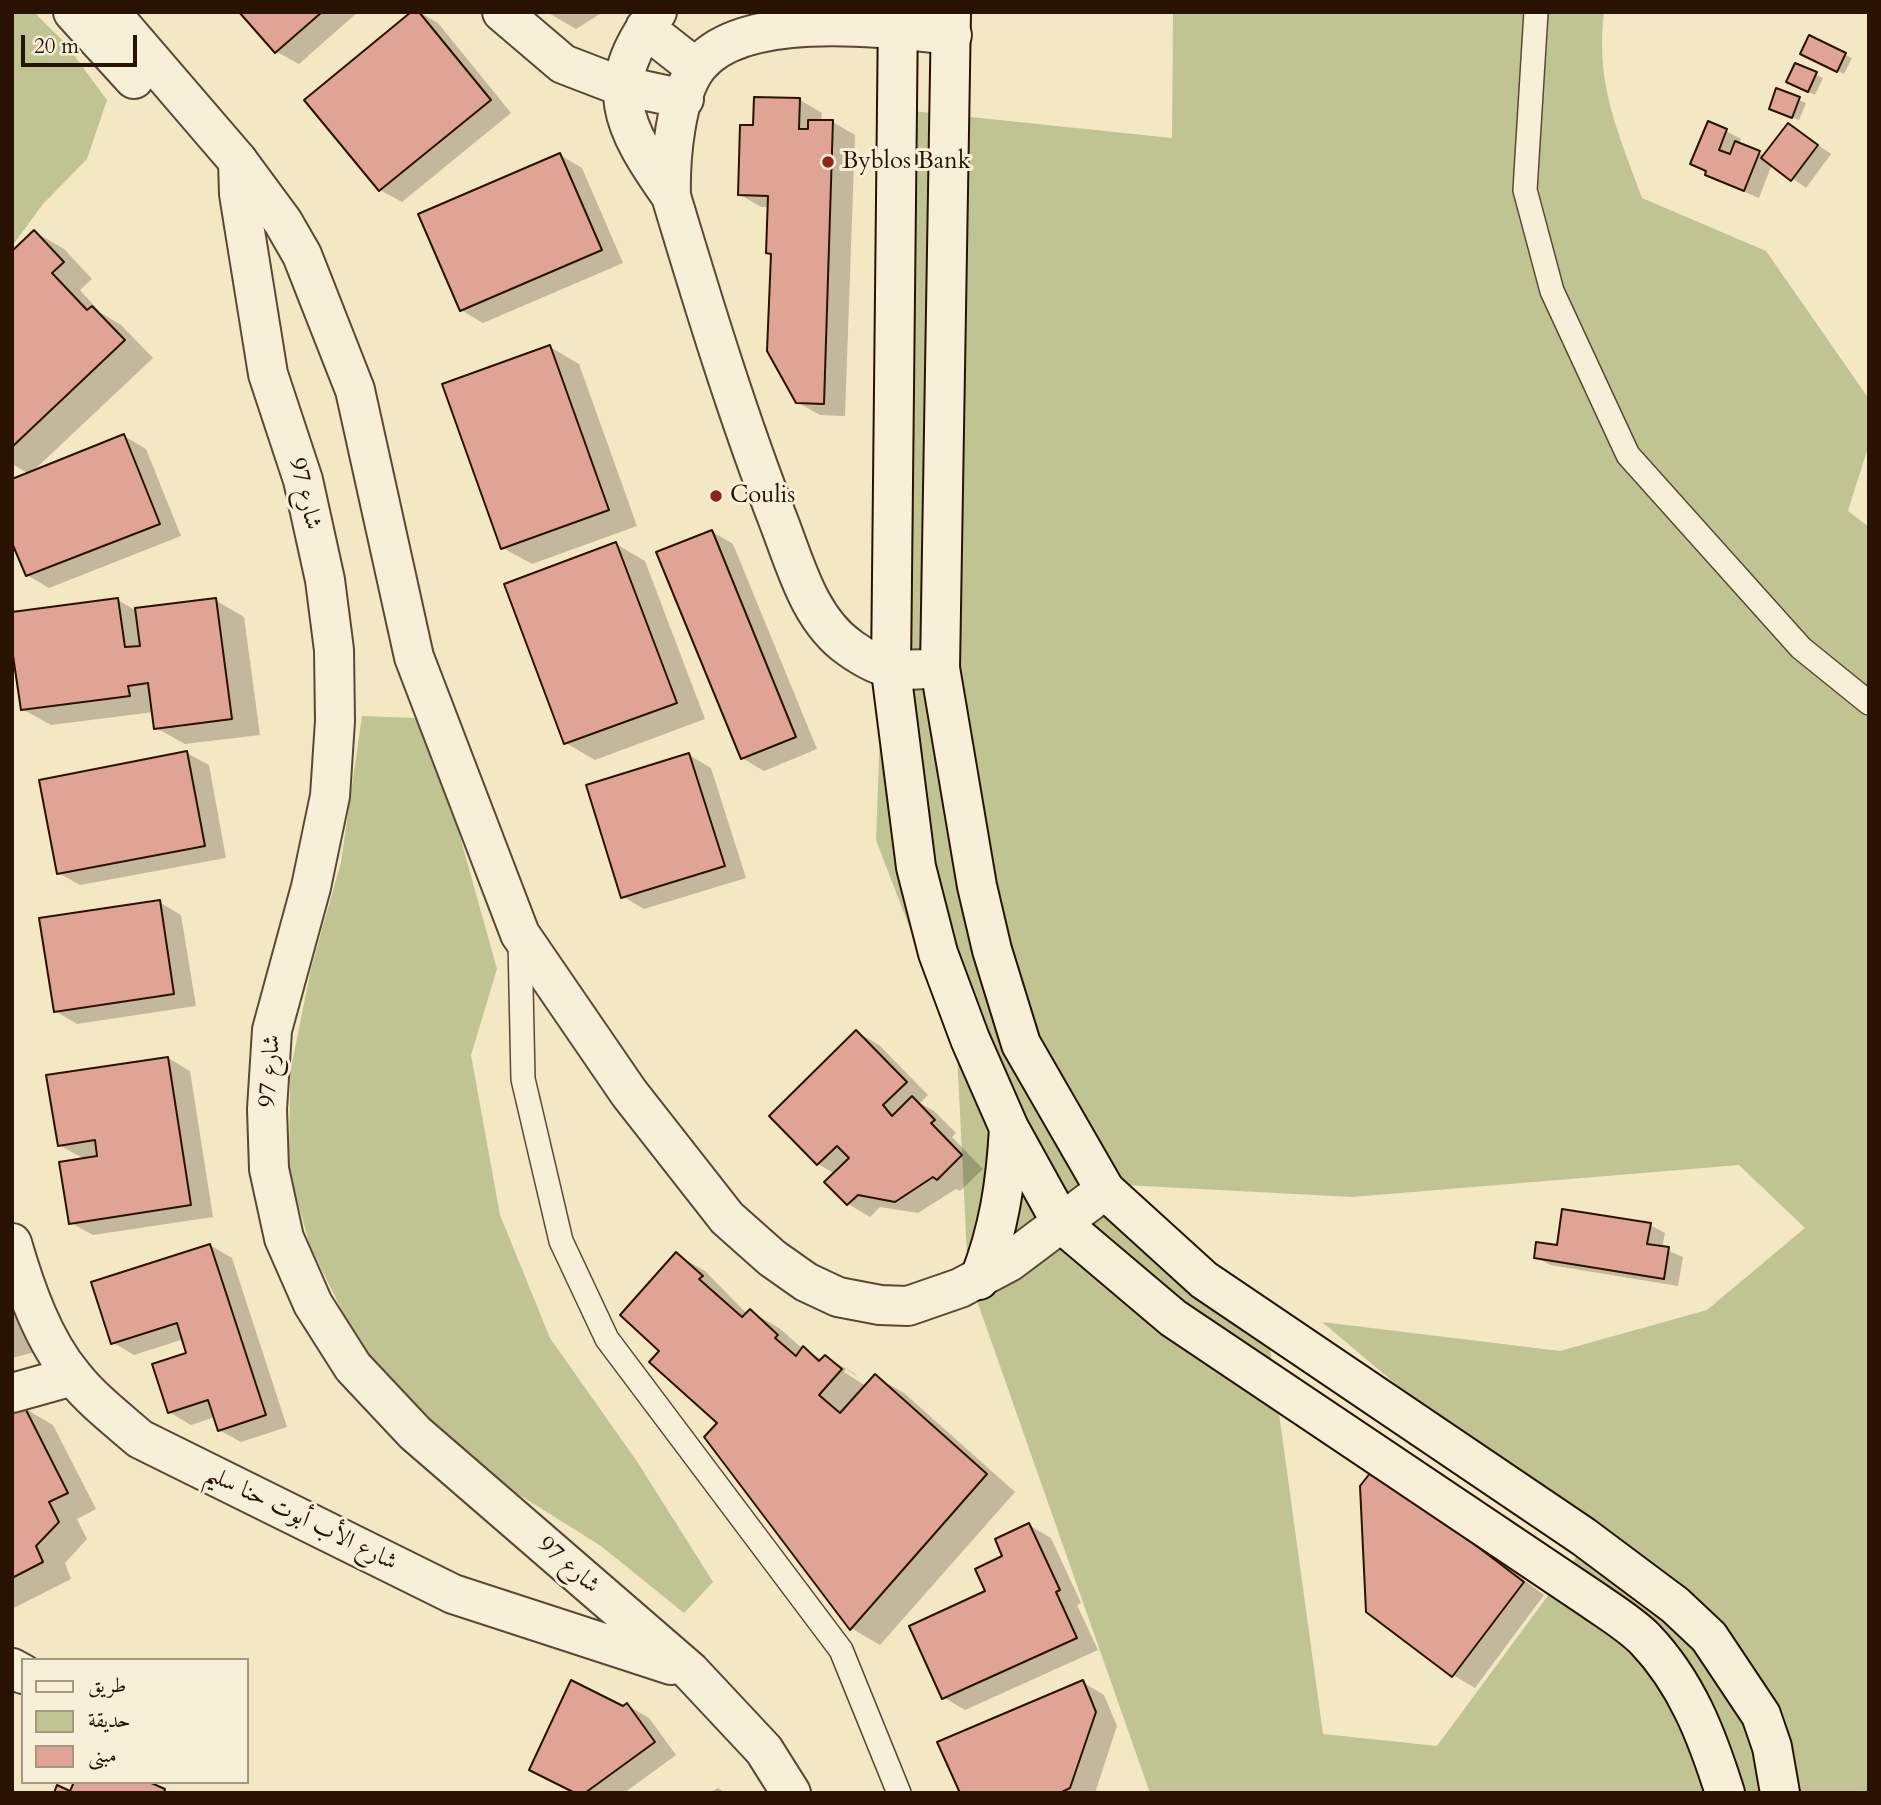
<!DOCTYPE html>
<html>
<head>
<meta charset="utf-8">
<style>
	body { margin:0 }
	#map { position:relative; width:1881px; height:1805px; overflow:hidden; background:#f4e7c4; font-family:Cardo,Amiri,serif }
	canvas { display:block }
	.frame { position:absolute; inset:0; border:14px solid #2a1202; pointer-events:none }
	.legend { position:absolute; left:21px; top:1658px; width:228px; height:126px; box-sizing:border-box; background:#f8efd9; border:2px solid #a69783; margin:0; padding:9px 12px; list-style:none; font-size:21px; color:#2a1202 }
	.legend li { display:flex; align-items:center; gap:14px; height:35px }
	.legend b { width:35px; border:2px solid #a69783 }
	.scale { position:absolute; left:21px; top:35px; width:116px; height:32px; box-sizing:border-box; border:4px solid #2a1202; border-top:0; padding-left:9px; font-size:21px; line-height:24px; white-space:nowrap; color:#2a1202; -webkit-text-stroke:5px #f8efd9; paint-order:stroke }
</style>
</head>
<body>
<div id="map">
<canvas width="1881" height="1805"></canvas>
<div class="frame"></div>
<ul class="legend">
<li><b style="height:9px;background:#f8efd9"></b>طريق</li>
<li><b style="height:19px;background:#bfc492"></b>حديقة</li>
<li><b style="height:19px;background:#e0a495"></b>مبنى</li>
</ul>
<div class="scale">20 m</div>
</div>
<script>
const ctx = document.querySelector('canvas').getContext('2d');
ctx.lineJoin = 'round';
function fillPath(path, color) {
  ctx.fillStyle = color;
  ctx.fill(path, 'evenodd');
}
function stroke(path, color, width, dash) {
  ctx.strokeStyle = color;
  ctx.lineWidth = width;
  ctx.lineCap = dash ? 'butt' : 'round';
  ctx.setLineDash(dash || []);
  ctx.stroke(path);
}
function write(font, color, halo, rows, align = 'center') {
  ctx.font = font + ' Cardo,Amiri,serif';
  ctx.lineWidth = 6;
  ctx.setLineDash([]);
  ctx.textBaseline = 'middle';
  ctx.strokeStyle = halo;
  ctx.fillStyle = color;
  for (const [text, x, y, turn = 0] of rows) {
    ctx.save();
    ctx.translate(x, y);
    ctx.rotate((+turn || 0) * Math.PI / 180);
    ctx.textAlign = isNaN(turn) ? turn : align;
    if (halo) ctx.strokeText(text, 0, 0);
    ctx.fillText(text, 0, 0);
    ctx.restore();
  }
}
const green = new Path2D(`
	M 12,12 L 34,12 L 65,43 L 107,100 L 87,159 L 43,204 L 12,246 Z
	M 1173,12 L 1604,12 C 1595,85 1618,131 1642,198 L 1766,251 L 1869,399 L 1869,444 L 1848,511 L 1869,527 L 1869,1793 L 1150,1793 L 968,1275 L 957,1052 L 876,840 L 903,110 L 1172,138 ZM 1739,1165 L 1805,1228 L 1707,1310 L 1560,1351 L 1322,1322 L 1586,1544 L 1437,1746 L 1323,1734 L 1267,1326 L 1124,1185 L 1352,1197 Z
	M 362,716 L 416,718 L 454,815 L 497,969 L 471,1055 L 500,1215 L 550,1338 L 638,1463 L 713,1582 L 684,1613 L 601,1546 L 518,1494 L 432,1429 L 361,1349 L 310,1246 L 289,1171 L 290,1073 L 311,969 L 341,862 Z`);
const shadow = new Path2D(`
	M 242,12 L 358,12 L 299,64 L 277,52 Z
	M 419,12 L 438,23 L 511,113 L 402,202 L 380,190 Z
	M 547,12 L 603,12 L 576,29 Z
	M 1845,55 L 1852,58 L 1844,74 L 1808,57 Z
	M 1796,65 L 1823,78 L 1815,95 L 1795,86 Z
	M 1777,90 L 1806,103 L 1799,120 L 1777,112 Z
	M 800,100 L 822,113 L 821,122 L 833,122 L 855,135 L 845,416 L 820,415 L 797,402 L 772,255 L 769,207 L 761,207 L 739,194 L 755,127 Z
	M 1789,125 L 1831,154 L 1806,188 L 1772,164 L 1759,198 L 1721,182 L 1693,164 L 1726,131 L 1741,139 L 1739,144 L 1765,156 Z
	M 560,155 L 582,168 L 623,263 L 483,323 L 461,310 Z
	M 35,232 L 64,249 L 92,279 L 80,290 L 101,313 L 121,325 L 153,358 L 31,473 L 124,436 L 146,449 L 181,536 L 49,588 L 27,575 L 29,474 L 12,464 L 12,253 Z
	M 550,347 L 579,364 L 637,526 L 532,564 L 503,548 Z
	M 711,531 L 733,544 L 817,749 L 764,771 L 742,758 Z
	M 616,544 L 645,561 L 705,719 L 595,760 L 566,743 Z
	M 118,600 L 135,610 L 215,600 L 244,617 L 260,735 L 185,744 L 156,728 L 154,712 L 51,725 L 22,709 Z
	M 187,753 L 209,765 L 226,858 L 80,885 L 58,873 Z
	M 689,755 L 711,768 L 746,878 L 644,909 L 622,896 Z
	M 159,902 L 181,915 L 196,1006 L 77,1024 L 55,1011 Z
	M 857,1032 L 879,1045 L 928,1095 L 920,1103 L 934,1111 L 956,1133 L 952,1137 L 983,1169 L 960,1191 L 956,1189 L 918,1213 L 880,1207 L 870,1217 L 848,1204 L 835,1174 L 818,1164 Z
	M 168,1058 L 190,1071 L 213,1217 L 93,1235 L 71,1223 L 86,1160 L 59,1145 Z
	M 1650,1225 L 1665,1233 L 1662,1248 L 1683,1257 L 1678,1286 L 1550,1265 L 1536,1257 L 1559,1247 Z
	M 210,1245 L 232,1258 L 287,1427 L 241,1442 L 219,1430 L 215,1417 L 191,1425 L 169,1412 L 189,1354 L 184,1339 L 134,1355 L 112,1342 Z
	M 676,1254 L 705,1271 L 747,1314 L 750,1311 L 779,1328 L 803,1349 L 823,1360 L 825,1357 L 854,1373 L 858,1377 L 846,1369 L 844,1372 L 866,1386 L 875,1376 L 904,1393 L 1015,1492 L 880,1645 L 851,1628 L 719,1423 L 661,1350 Z
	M 12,1279 L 35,1352 L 12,1358 Z
	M 24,1408 L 53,1425 L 96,1509 L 77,1519 L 87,1539 L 65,1563 L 71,1579 L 12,1609 L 12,1411 Z
	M 1396,1483 L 1544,1595 L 1475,1688 L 1453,1675 Z
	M 1029,1525 L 1051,1538 L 1081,1603 L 1077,1605 L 1098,1650 L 965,1710 L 943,1697 L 1005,1557 Z
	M 1082,1682 L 1104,1695 L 1117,1726 L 1095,1793 L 961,1793 Z
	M 627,1705 L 649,1718 L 676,1755 L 624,1793 L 575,1793 L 531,1770 Z
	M 718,1788 L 725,1793 L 709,1793 Z`);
const building = new Path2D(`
	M 239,12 L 322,12 L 275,53 Z
	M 411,12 L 419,12 L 491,100 L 379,191 L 304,100 Z
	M 1809,35 L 1846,53 L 1837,72 L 1800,54 Z
	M 1795,63 L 1817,72 L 1808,92 L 1786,82 Z
	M 1776,88 L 1800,97 L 1792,118 L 1769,109 Z
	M 754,97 L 800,98 L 799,129 L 808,129 L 808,120 L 833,120 L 824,404 L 796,403 L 767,351 L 771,254 L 766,253 L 768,196 L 738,195 L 740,125 L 753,125 Z
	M 1708,121 L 1727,129 L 1719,150 L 1730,154 L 1735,141 L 1760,151 L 1744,191 L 1705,175 L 1706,171 L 1690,164 Z
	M 1788,123 L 1818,145 L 1791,181 L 1761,158 Z
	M 560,153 L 602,250 L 460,311 L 418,214 Z
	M 34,230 L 64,262 L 52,273 L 87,310 L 92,306 L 125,340 L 12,447 L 12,251 Z
	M 550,345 L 609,510 L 501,549 L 442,384 Z
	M 124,434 L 160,524 L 26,576 L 12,543 L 12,479 Z
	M 712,530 L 796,737 L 741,759 L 656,552 Z
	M 616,542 L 677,703 L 564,744 L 504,584 Z
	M 118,598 L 125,647 L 140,646 L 135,608 L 216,598 L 232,719 L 154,729 L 148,683 L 128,686 L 130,696 L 21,710 L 12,649 L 12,612 Z
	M 187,751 L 205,846 L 57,874 L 39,780 Z
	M 689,753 L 725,866 L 621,898 L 586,785 Z
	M 160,900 L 174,994 L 54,1012 L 39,918 Z
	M 856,1030 L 907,1082 L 883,1105 L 892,1116 L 912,1096 L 935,1120 L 931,1123 L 962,1155 L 937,1180 L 933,1177 L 895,1202 L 858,1195 L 847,1205 L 824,1182 L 849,1158 L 837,1146 L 817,1165 L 769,1116 Z
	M 168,1057 L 191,1205 L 69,1224 L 59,1162 L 97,1156 L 95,1140 L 58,1146 L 46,1075 Z
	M 1562,1209 L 1651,1223 L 1647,1244 L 1669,1247 L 1664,1279 L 1534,1258 L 1536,1242 L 1557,1245 Z
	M 210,1244 L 266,1415 L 218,1431 L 208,1400 L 168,1413 L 152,1364 L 186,1353 L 177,1323 L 111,1344 L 91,1282 Z
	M 676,1252 L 703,1276 L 699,1279 L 742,1317 L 750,1309 L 778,1335 L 775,1338 L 796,1356 L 803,1346 L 819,1361 L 825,1355 L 842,1369 L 819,1395 L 840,1413 L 875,1374 L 987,1474 L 850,1630 L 704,1437 L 717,1423 L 649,1362 L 659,1351 L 620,1315 Z
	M 24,1406 L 68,1493 L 49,1502 L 59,1522 L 36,1546 L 43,1562 L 12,1578 L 12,1412 Z
	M 1374,1468 L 1524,1582 L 1452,1677 L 1366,1612 L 1360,1486 Z
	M 1029,1523 L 1060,1590 L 1056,1592 L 1077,1638 L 942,1699 L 909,1626 L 985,1591 L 975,1569 L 1002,1556 L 995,1539 Z
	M 571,1680 L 623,1706 L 627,1703 L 655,1742 L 585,1793 L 575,1793 L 529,1770 Z
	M 1083,1680 L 1096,1712 L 1070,1788 L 1060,1793 L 960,1793 L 937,1742 Z
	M 74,1782 L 149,1782 L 165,1789 L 164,1793 L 54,1793 L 57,1785 L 70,1791 Z`);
const service = new Path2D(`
	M 1536,12 L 1525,190 L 1552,291 L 1628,455 L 1801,648 L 1869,703
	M 520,941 L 523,1079 L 561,1241 L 607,1339 L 841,1650 L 899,1793`);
const minor = new Path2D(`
	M 502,12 L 563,64 L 615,84 L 684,99
	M 657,12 C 600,87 622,126 671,196
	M 645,28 L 696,68
	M 238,161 L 239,194 L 268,374 L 303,480 L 325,580 L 334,650 L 335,721 L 330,796 L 311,887 L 272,1030 L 267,1109 L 269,1169 L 284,1238 L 313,1304 L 353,1367 L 415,1433 L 690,1671 L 764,1750 L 791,1793
	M 940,668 C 900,671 885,673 850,648 C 810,620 796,567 780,525 C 738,417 704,306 671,196 C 670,160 675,95 698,66 C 744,9 886,28 952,35
	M 12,1243 C 25,1288 43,1340 73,1376 C 92,1400 117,1419 140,1439 L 453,1594 L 671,1665
	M 12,1393 L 73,1376
	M 12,1668 L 23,1674`);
const tertiary = new Path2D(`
	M 73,12 L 134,79
	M 110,12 L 238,161 L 283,222 L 302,255 L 355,390 L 414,657 L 520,934 L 629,1093 L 727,1218 L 772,1258 L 806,1282 L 838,1297 L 880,1305 L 908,1306 L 960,1288 L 1009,1262 L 1105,1190`);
const secondary = new Path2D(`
	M 898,12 L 891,671 L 916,867 L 938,953 L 970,1039 L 1009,1128 L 1062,1224 L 1173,1318 L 1593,1600 C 1610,1612 1630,1624 1645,1639 C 1687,1683 1707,1736 1725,1793
	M 951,12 L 940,668 L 977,886 L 992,950 L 1021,1044 L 1105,1190 L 1204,1280 L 1584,1537 L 1675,1605 L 1709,1637 L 1761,1715 L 1772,1747 L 1780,1793
	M 979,1280 C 999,1230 1006,1182 1009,1128`);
const markers = [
	[828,162,7,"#8f2418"],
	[716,496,7,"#8f2418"]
];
const poiNames = [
	["Byblos Bank",842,162],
	["Coulis",730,496]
];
const streetNames = [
	["شارع 97",304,494,76],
	["شارع 97",271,1071,-86],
	["شارع الأب أبوت حنا سليم",301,1519,26],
	["شارع 97",568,1566,41]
];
fillPath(green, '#bfc492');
fillPath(shadow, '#0003');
fillPath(building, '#e0a495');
stroke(building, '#2a1202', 2);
stroke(service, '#5c4732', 26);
stroke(minor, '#5c4732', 42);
stroke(tertiary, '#5c4732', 42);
stroke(secondary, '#2a1202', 42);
stroke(service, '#f8efd9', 23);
stroke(minor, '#f8efd9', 38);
stroke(tertiary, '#f8efd9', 38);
stroke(secondary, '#f8efd9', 38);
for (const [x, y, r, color] of markers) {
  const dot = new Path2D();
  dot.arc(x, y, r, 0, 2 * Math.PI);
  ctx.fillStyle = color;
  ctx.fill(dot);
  stroke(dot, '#f8efd9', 2.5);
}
write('24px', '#2a1202', '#f8efd9', poiNames, 'left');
write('24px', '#2a1202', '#f8efd9', streetNames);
</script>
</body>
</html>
